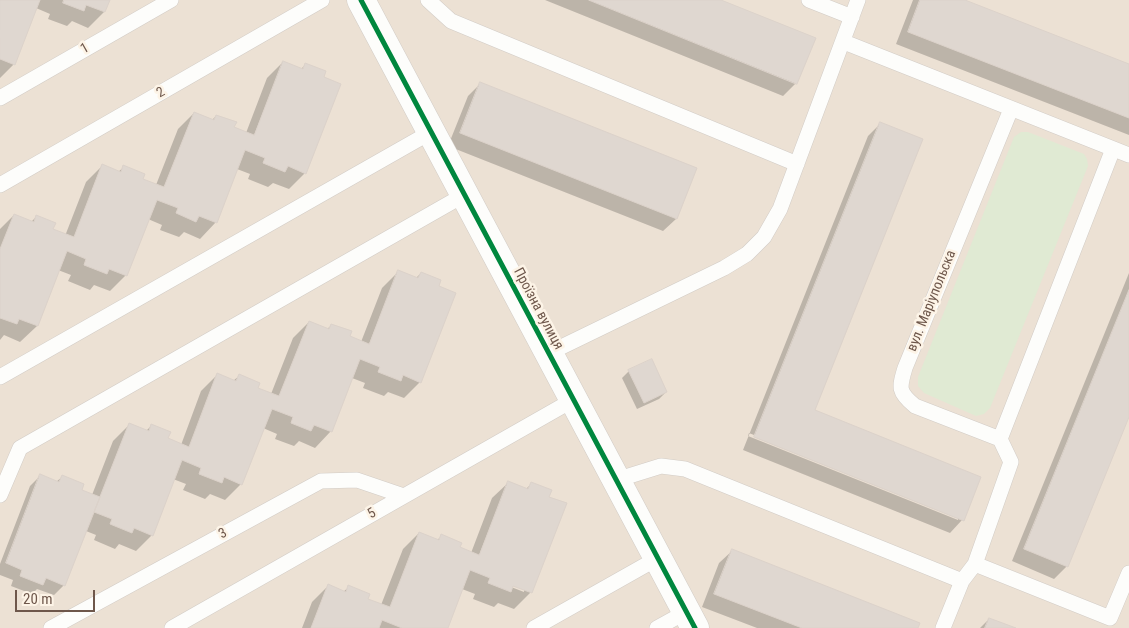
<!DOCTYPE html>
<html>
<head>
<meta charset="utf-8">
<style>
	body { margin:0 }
	#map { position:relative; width:1129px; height:628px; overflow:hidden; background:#f3efe7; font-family:"Roboto Condensed",sans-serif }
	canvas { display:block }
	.scale { position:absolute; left:15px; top:590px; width:80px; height:22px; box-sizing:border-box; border:2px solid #6e574b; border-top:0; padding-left:6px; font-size:15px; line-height:18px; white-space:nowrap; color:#6e574b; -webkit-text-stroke:4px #fdf4e7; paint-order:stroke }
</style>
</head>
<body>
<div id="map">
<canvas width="1129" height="628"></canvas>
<div class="scale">20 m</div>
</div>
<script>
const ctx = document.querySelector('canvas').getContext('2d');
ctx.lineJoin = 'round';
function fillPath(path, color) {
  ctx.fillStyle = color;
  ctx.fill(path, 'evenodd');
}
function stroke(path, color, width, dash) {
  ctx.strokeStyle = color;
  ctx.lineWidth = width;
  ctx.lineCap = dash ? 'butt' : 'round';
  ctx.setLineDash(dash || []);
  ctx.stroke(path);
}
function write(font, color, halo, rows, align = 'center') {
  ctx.font = font + ' "Roboto Condensed",sans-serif';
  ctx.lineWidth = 5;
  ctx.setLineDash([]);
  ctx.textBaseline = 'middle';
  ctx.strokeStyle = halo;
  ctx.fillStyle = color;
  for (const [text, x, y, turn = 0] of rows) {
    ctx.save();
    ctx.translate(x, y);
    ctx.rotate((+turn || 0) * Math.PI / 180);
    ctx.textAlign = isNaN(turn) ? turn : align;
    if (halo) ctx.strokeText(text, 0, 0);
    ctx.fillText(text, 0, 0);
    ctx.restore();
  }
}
const residential = new Path2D(`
	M 0,0 L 1129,0 L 1129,628 L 0,628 Z`);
const green = new Path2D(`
	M 1021,132 L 1028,132 L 1084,154 L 1087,159 L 1088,166 L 990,408 L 984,414 L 976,416 L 924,393 L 918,386 L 918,377 L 1014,137 Z`);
const shadow = new Path2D(`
	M 0,0 L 109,0 L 104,12 L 88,28 L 72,21 L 67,26 L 48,19 L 50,14 L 36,8 L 14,64 L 0,78 Z
	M 545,0 L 717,0 L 796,83 L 783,96 Z
	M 913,0 L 962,0 L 1129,65 L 1129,135 L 896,44 Z
	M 283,62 L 301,69 L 306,64 L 305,173 L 289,189 L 273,183 L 268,187 L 248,179 L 250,174 L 237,169 L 216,222 L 200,239 L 184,232 L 179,237 L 160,230 L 162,225 L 148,219 L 126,275 L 110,291 L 94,285 L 90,290 L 68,281 L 71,275 L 58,270 L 37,326 L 20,342 L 4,335 L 0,340 L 0,229 L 14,215 L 31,222 L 36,217 L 51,230 L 65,236 L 86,182 L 102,166 L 118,172 L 124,167 L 142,180 L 156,185 L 178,129 L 194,113 L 212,120 L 216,116 L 233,128 L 246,133 L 267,78 Z
	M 481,83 L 676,219 L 663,231 L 448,146 L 468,96 Z
	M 881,123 L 814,410 L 962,520 L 950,533 L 743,450 L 868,136 ZM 749,433 L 958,517 L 958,520 L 748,436 Z
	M 399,271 L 416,278 L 421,273 L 420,382 L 404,398 L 388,392 L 384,396 L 363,388 L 365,383 L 352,378 L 331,431 L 315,448 L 299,441 L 294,446 L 275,439 L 277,434 L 263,428 L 241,484 L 225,500 L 210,494 L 205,499 L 183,490 L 186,484 L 173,479 L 152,535 L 136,551 L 119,544 L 115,549 L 94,540 L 96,535 L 86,531 L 64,585 L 54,595 L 37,589 L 32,594 L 11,586 L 13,580 L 0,575 L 0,564 L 30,486 L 40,476 L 56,482 L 62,477 L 80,490 L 92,495 L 113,441 L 129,425 L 146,431 L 151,426 L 166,439 L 181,445 L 201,391 L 217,375 L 233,381 L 239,376 L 257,389 L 271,394 L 293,338 L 309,322 L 327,329 L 332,325 L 348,337 L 361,342 L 382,288 Z
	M 1129,273 L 1129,413 L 1067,566 L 1054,579 L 1012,561 Z
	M 629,371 L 666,392 L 659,399 L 637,409 L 622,378 Z
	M 509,482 L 526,489 L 531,484 L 547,497 L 565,504 L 530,593 L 514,609 L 498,603 L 494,607 L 473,599 L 475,594 L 462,589 L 447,628 L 302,628 L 312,602 L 328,586 L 343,592 L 349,587 L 367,600 L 381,605 L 403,549 L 419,533 L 437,540 L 442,536 L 458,548 L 471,553 L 492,498 ZM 507,583 L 524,589 L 524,592 L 506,585 Z
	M 732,551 L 917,628 L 757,628 L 702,607 L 719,563 Z
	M 989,619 L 1013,628 L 980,628 Z`);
const building = new Path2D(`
	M 0,0 L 40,0 L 15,65 L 0,59 Z
	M 64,0 L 110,0 L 105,12 L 86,5 L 84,11 L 63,3 Z
	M 589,0 L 721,0 L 816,38 L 797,84 Z
	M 920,0 L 965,0 L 1129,64 L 1129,118 L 908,32 Z
	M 283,61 L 303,69 L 305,63 L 326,71 L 324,77 L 341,84 L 306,174 L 288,166 L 285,172 L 263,163 L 265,158 L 245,150 L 217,223 L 199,216 L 196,222 L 176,213 L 178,208 L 157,200 L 127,276 L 109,269 L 107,274 L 84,265 L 86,259 L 67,251 L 38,326 L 19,319 L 17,324 L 0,318 L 0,249 L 14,214 L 34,222 L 36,215 L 56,223 L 53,229 L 74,237 L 102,164 L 121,172 L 123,165 L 145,174 L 143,179 L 164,187 L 194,112 L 214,120 L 216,115 L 237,122 L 234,127 L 254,135 Z
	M 480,82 L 697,168 L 677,219 L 460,133 Z
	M 880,122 L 923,139 L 815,410 L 981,477 L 964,521 L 754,437 Z
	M 398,270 L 418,278 L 421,272 L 441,280 L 439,286 L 456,293 L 421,383 L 403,375 L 401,381 L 378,372 L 380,367 L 360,359 L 332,432 L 314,425 L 311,431 L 291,423 L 293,417 L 272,409 L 242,485 L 224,477 L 222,483 L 199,474 L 201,468 L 182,460 L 153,536 L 134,528 L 132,533 L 110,524 L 112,519 L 94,512 L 129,423 L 149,431 L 151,424 L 171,432 L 168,438 L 189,447 L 217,373 L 236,381 L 239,374 L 260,383 L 258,388 L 279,396 L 309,321 L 329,329 L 331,324 L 352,331 L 350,336 L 369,344 Z
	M 1129,290 L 1129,417 L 1068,567 L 1024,549 Z
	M 652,359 L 667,392 L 644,403 L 628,370 Z
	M 40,474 L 59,482 L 62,475 L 84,484 L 82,490 L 100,497 L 65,586 L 46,578 L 43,585 L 20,576 L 22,570 L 6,563 Z
	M 508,481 L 528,489 L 531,482 L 552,490 L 549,497 L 567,503 L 532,593 L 513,586 L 511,592 L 488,583 L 490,578 L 470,570 L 448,628 L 402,628 L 382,620 L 379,628 L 311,628 L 328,584 L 346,592 L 348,585 L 370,594 L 368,599 L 390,607 L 419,532 L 439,540 L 441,534 L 462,543 L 460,547 L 479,555 Z
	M 732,549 L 920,623 L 918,628 L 802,628 L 714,594 Z
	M 989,618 L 1016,628 L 985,628 Z`);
const service = new Path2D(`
	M 428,0 L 451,21 L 797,164
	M 809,0 L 852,17
	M 844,42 L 1129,155
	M 0,98 L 171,0
	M 0,185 L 322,0
	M 549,353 L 724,268 L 747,254 L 764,237 L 780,209 L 858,0
	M 0,377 L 431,132
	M 1000,439 L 915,406 C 898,392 899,388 905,368 L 1011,109
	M 616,480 L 661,466 L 685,469 L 962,581
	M 0,495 L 20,448 L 464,195
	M 975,564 L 1110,618 L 1129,573
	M 51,628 L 321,481 L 357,480 L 404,496
	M 172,628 L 573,400
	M 534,628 L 658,558
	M 657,628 L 686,612
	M 943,628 L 962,581 L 975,564 L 1011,462 L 1000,439 L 1113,149`);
const minor = new Path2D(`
	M 361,0 L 695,628`);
const cycleway = new Path2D(`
	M 361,0 L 695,628`);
const streetNames = [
	["1",85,49,-30],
	["2",161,93,-30],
	["вул. Маріупольска",932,301,-68],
	["Проїзна вулиця",538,309,62],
	["5",372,514,-30],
	["3",223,534,-29]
];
fillPath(residential, '#ece1d4');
fillPath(green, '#e0ead3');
fillPath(shadow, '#0003');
fillPath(building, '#dfd7d0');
stroke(building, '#dcd2ca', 1);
stroke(service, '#d2ccc6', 16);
stroke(minor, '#d2ccc6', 29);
stroke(service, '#fdfdfb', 15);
stroke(minor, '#fdfdfb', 28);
stroke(cycleway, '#00873e', 5);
write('14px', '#6e574b', '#fdf4e7', streetNames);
</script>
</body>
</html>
